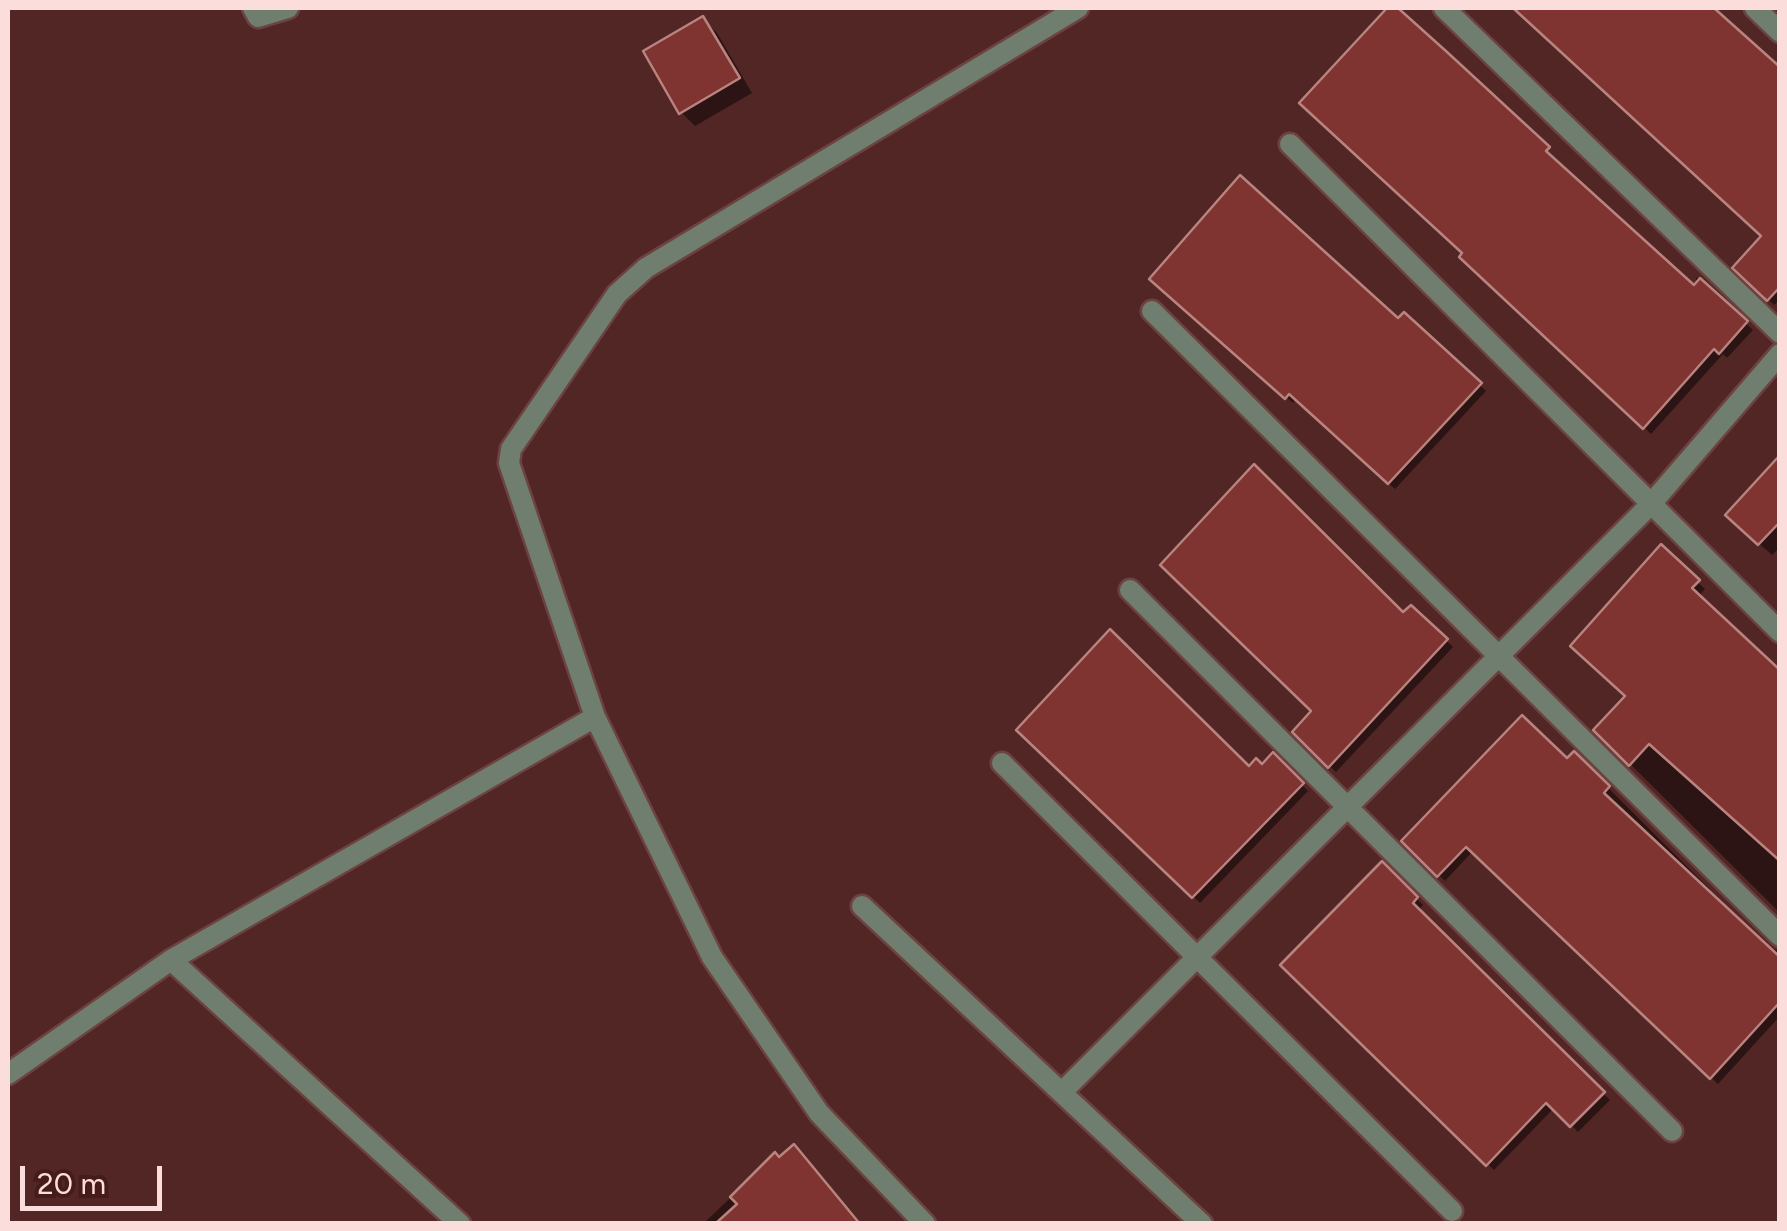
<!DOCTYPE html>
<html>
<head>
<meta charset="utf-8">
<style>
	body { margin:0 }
	#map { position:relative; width:1787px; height:1231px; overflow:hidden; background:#522624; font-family:Figtree,sans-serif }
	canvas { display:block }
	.frame { position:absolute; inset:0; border:10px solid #fbdedb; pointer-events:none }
	.scale { position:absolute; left:20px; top:1166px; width:142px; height:45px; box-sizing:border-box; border:5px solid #fbdedb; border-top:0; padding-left:12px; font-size:30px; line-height:35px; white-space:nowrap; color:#fbdedb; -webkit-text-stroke:8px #461c1a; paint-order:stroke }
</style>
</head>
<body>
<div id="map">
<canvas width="1787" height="1231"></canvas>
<div class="frame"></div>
<div class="scale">20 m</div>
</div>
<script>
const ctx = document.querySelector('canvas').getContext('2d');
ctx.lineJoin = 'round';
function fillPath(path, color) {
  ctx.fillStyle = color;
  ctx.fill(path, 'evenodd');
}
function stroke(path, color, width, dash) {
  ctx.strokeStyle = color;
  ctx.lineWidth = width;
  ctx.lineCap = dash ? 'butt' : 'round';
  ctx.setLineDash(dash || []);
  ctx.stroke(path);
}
const shadow = new Path2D(`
	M 1391,8 L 1696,290 L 1696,277 L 1753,330 L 1727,358 L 1723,354 L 1651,434 L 1469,264 L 1466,253 L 1302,103 Z
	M 1515,8 L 1713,8 L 1780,68 L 1780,300 L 1774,305 L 1736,268 L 1764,236 Z
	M 703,19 L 717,33 L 752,93 L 695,126 L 681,112 Z
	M 1159,285 L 1398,322 L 1404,316 L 1486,391 L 1395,489 L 1297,398 L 1293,403 Z
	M 1780,458 L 1780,547 L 1772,555 L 1740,527 Z
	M 1661,548 L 1705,589 L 1698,597 L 1780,675 L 1780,913 L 1596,730 L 1628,697 Z
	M 1411,608 L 1453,647 L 1336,772 L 1295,732 Z
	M 1019,730 L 1249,770 L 1262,767 L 1273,756 L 1308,791 L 1200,903 Z
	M 1574,754 L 1769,948 L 1780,951 L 1780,1016 L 1718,1084 L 1473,851 L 1445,881 L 1405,841 Z
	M 1382,865 L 1423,905 L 1418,911 L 1610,1100 L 1578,1132 L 1554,1108 L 1494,1170 L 1283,965 Z
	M 775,1155 L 859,1224 L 703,1224 Z`);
const building = new Path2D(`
	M 1387,8 L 1398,8 L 1447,52 L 1550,147 L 1546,151 L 1694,285 L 1700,278 L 1748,321 L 1719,354 L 1714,349 L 1643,429 L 1459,257 L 1462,253 L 1299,103 Z
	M 1513,8 L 1714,8 L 1780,67 L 1780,287 L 1767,301 L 1732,268 L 1761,236 Z
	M 703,16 L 740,78 L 679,114 L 643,51 Z
	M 1240,175 L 1398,318 L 1404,312 L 1482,383 L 1388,484 L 1289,394 L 1285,399 L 1149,279 Z
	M 1780,455 L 1780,522 L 1758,545 L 1725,515 Z
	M 1254,464 L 1403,612 L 1411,605 L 1448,639 L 1328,768 L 1292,732 L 1311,711 L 1160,565 Z
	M 1661,544 L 1700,580 L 1692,588 L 1780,670 L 1780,861 L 1649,744 L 1629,766 L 1593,730 L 1625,696 L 1570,646 Z
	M 1110,629 L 1249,766 L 1256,758 L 1262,764 L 1273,752 L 1304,783 L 1192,898 L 1016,730 Z
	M 1522,715 L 1567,758 L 1574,751 L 1610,786 L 1604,793 L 1780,957 L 1780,1002 L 1710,1079 L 1466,847 L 1437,877 L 1401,841 Z
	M 1382,861 L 1418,897 L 1413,903 L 1605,1092 L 1570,1127 L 1546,1103 L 1486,1166 L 1280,965 Z
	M 794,1144 L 860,1224 L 715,1224 L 737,1204 L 730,1197 L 775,1152 L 779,1157 Z`);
const street = new Path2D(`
	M 253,8 L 258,17 L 288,8
	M 1444,8 L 1780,333
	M 1755,8 L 1780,32
	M 1290,144 L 1780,632
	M 1152,311 L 1780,936
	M 1130,590 L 1672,1131
	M 1002,763 L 1452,1211
	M 862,906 L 1202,1224
	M 171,960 L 460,1224
	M 8,1074 L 171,960 L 595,717
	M 1063,1091 L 1651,504 L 1780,354
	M 925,1224 L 819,1113 L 712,957 L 595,717 L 509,463 L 511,449 L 617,294 L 646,268 L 1078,8`);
fillPath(shadow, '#0007');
fillPath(building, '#7f3431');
stroke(building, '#b9847f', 2.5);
stroke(street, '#6d4341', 25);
stroke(street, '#6f7e6f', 20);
</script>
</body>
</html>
